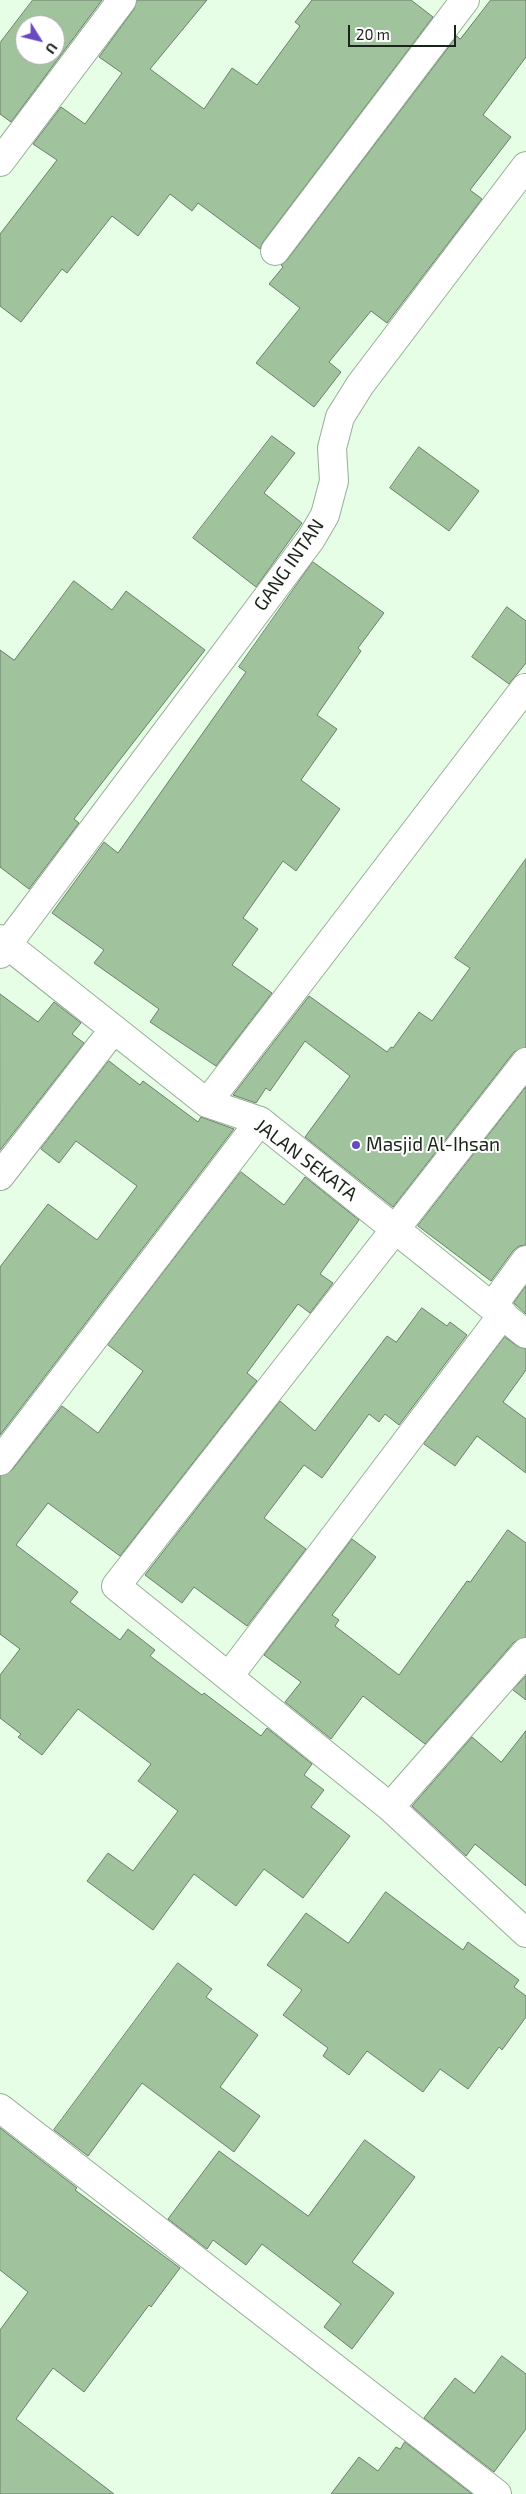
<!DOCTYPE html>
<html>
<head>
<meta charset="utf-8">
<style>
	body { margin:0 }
	#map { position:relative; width:526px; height:2494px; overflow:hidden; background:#e6fee5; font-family:"Exo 2",sans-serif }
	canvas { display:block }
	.north { position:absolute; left:15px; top:15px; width:50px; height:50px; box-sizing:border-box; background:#fff; border:1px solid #a4a7a4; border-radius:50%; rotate:126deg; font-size:14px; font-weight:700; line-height:20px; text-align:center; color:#1b241b }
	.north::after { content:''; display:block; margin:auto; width:18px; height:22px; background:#684ac3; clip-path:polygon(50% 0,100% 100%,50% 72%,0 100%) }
	.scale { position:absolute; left:348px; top:25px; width:108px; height:22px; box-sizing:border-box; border:2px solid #1b241b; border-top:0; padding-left:6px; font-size:15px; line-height:18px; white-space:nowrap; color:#1b241b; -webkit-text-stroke:4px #fff; paint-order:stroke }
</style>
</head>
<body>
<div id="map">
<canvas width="526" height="2494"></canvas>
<div class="north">U</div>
<div class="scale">20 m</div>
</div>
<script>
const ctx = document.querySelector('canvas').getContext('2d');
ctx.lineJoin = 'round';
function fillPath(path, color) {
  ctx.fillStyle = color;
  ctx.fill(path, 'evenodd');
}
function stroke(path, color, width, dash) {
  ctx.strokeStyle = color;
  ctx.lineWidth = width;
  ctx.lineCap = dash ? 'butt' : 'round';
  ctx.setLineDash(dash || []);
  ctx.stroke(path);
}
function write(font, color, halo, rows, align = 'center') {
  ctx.font = font + ' "Exo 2",sans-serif';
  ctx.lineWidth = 4;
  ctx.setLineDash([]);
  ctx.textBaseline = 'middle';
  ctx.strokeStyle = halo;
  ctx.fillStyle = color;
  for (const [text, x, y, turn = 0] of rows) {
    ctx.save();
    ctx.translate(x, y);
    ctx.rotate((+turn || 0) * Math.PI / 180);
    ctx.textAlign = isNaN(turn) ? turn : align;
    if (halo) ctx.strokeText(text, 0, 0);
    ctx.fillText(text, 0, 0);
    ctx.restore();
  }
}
const building = new Path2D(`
	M 33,0 L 102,0 L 11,122 L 0,114 L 0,43 ZM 25,25 L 55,25 L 55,55 L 25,55 Z
	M 137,0 L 207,0 L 150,69 L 204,109 L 232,68 L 257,85 L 300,26 L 295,22 L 312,0 L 411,0 L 433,17 L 263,242 L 260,249 L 198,203 L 192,211 L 170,194 L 138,236 L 112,216 L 67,273 L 62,269 L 21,322 L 0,306 L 0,234 L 57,160 L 33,144 L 61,107 L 85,124 L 122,73 L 99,57 L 134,9 Z
	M 491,0 L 526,0 L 526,57 L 483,115 L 511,137 L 470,190 L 482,199 L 387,323 L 371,311 L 329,362 L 341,372 L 314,407 L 256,363 L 300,308 L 269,284 L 283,267 L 281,265 L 287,260 L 457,36 L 460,39 Z
	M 272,436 L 295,453 L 264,493 L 302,523 L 256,587 L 193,538 Z
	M 419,447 L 479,491 L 449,531 L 390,488 Z
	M 313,562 L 384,613 L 358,648 L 361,651 L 317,715 L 337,729 L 301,780 L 340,809 L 296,871 L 283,861 L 243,918 L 258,929 L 232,965 L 272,993 L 216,1066 L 150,1022 L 159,1009 L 94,963 L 104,950 L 52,913 L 104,842 L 118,853 L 246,672 L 239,667 Z
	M 74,581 L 112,610 L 126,591 L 205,650 L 74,819 L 79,823 L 29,889 L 0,867 L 0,650 L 14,660 Z
	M 507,607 L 526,621 L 526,663 L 509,684 L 472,657 Z
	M 526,859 L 526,1047 L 514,1052 L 393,1207 L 305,1137 L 350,1076 L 305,1041 L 270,1091 L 266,1088 L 256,1103 L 233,1095 L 309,996 L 387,1052 L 391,1047 L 393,1048 L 419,1012 L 432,1021 L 470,968 L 455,958 Z
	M 0,994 L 38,1022 L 54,1002 L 81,1023 L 72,1034 L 84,1043 L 0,1150 Z
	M 109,1061 L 140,1085 L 143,1081 L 198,1122 L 201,1117 L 234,1129 L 0,1435 L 0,1267 L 48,1204 L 97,1240 L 137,1186 L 76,1141 L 59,1163 L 41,1149 Z
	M 526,1087 L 526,1245 L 519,1246 L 513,1251 L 491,1281 L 418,1226 Z
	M 241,1172 L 284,1205 L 305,1177 L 359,1220 L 320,1274 L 333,1283 L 310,1313 L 298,1304 L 247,1373 L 257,1381 L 120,1556 L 48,1503 L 16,1545 L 78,1592 L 70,1602 L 120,1640 L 128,1629 L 155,1650 L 150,1656 L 202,1695 L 204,1693 L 261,1736 L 267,1728 L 312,1764 L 304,1775 L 324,1790 L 311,1807 L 350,1836 L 303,1898 L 264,1869 L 236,1906 L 194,1874 L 153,1930 L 87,1881 L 108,1853 L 133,1871 L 178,1811 L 138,1781 L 151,1764 L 78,1709 L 42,1755 L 18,1737 L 21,1734 L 0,1718 L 0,1675 L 20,1649 L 0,1634 L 0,1476 L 12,1470 L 62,1406 L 98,1433 L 143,1371 L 108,1345 Z
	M 526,1286 L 526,1314 L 514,1303 Z
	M 422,1308 L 447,1326 L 450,1322 L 467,1335 L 399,1425 L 385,1414 L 379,1422 L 369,1414 L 322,1478 L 304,1465 L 264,1518 L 306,1549 L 247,1626 L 194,1587 L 182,1603 L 145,1575 L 280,1401 L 315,1431 L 387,1336 L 396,1342 Z
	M 505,1337 L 517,1346 L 526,1349 L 526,1370 L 503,1402 L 526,1419 L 526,1473 L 477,1436 L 455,1466 L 424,1444 Z
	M 508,1530 L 526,1543 L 526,1637 L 514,1642 L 425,1744 L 363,1696 L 331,1739 L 285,1702 L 301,1682 L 264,1655 L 352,1539 L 376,1557 L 332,1615 L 339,1620 L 335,1626 L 399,1675 L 467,1581 L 470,1582 Z
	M 526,1676 L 526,1700 L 513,1690 Z
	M 526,1731 L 526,1886 L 475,1844 L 466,1856 L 412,1806 L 472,1737 L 501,1762 Z
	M 386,1892 L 463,1950 L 468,1942 L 519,1980 L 514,1987 L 526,1996 L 526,2017 L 502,2050 L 499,2047 L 468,2089 L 440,2069 L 423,2092 L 367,2051 L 349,2075 L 323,2056 L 328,2048 L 283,2015 L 302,1990 L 267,1965 L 306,1913 L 348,1943 Z
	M 178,1963 L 212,1989 L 206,1997 L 258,2035 L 220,2087 L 260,2116 L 234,2152 L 142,2083 L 88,2156 L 54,2130 Z
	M 0,2128 L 77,2188 L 75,2190 L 180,2268 L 151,2307 L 149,2305 L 84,2392 L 53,2368 L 16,2419 L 114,2494 L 0,2494 L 0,2330 L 28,2292 L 0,2270 Z
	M 365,2140 L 415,2177 L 352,2262 L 394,2293 L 352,2349 L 324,2327 L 341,2304 L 262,2244 L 246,2265 L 213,2240 L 207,2249 L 168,2219 L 219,2151 L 308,2216 Z
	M 502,2356 L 526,2374 L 526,2429 L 494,2472 L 424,2418 L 455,2378 L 474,2393 Z
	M 405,2442 L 472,2494 L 331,2494 L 359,2457 L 378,2471 L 396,2447 L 400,2449 Z`);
const minor = new Path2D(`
	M 0,162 L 122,0
	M 275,251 L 465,0
	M 0,939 L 207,1103 L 260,1121 L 526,1334
	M 0,954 L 311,539 L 325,515 L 334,481 L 332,448 L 340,417 L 360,385 L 526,166
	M 526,1062 L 116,1586 L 390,1807 L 526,1933
	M 207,1103 L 525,688
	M 0,1176 L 114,1029
	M 493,1305 L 526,1260
	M 0,1461 L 260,1121
	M 229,1676 L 503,1314
	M 390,1807 L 526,1652
	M 0,2108 L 497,2494`);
const markers = [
	[356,1145,5,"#684ac3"]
];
const streetNames = [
	["GANG INTAN",289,565,-55],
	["JALAN SEKATA",306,1160,37]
];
const poiNames = [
	["Masjid Al-Ihsan",366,1145]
];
fillPath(building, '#a0c39e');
stroke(building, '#6a7f69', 1);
stroke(minor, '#97ae96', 30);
stroke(minor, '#fff', 28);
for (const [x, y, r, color] of markers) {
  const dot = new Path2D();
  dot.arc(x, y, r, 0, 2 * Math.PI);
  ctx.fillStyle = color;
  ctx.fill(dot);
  stroke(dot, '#fff', 2);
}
write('19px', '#1b241b', '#fff', streetNames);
write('19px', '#1b241b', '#fff', poiNames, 'left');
</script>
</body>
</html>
